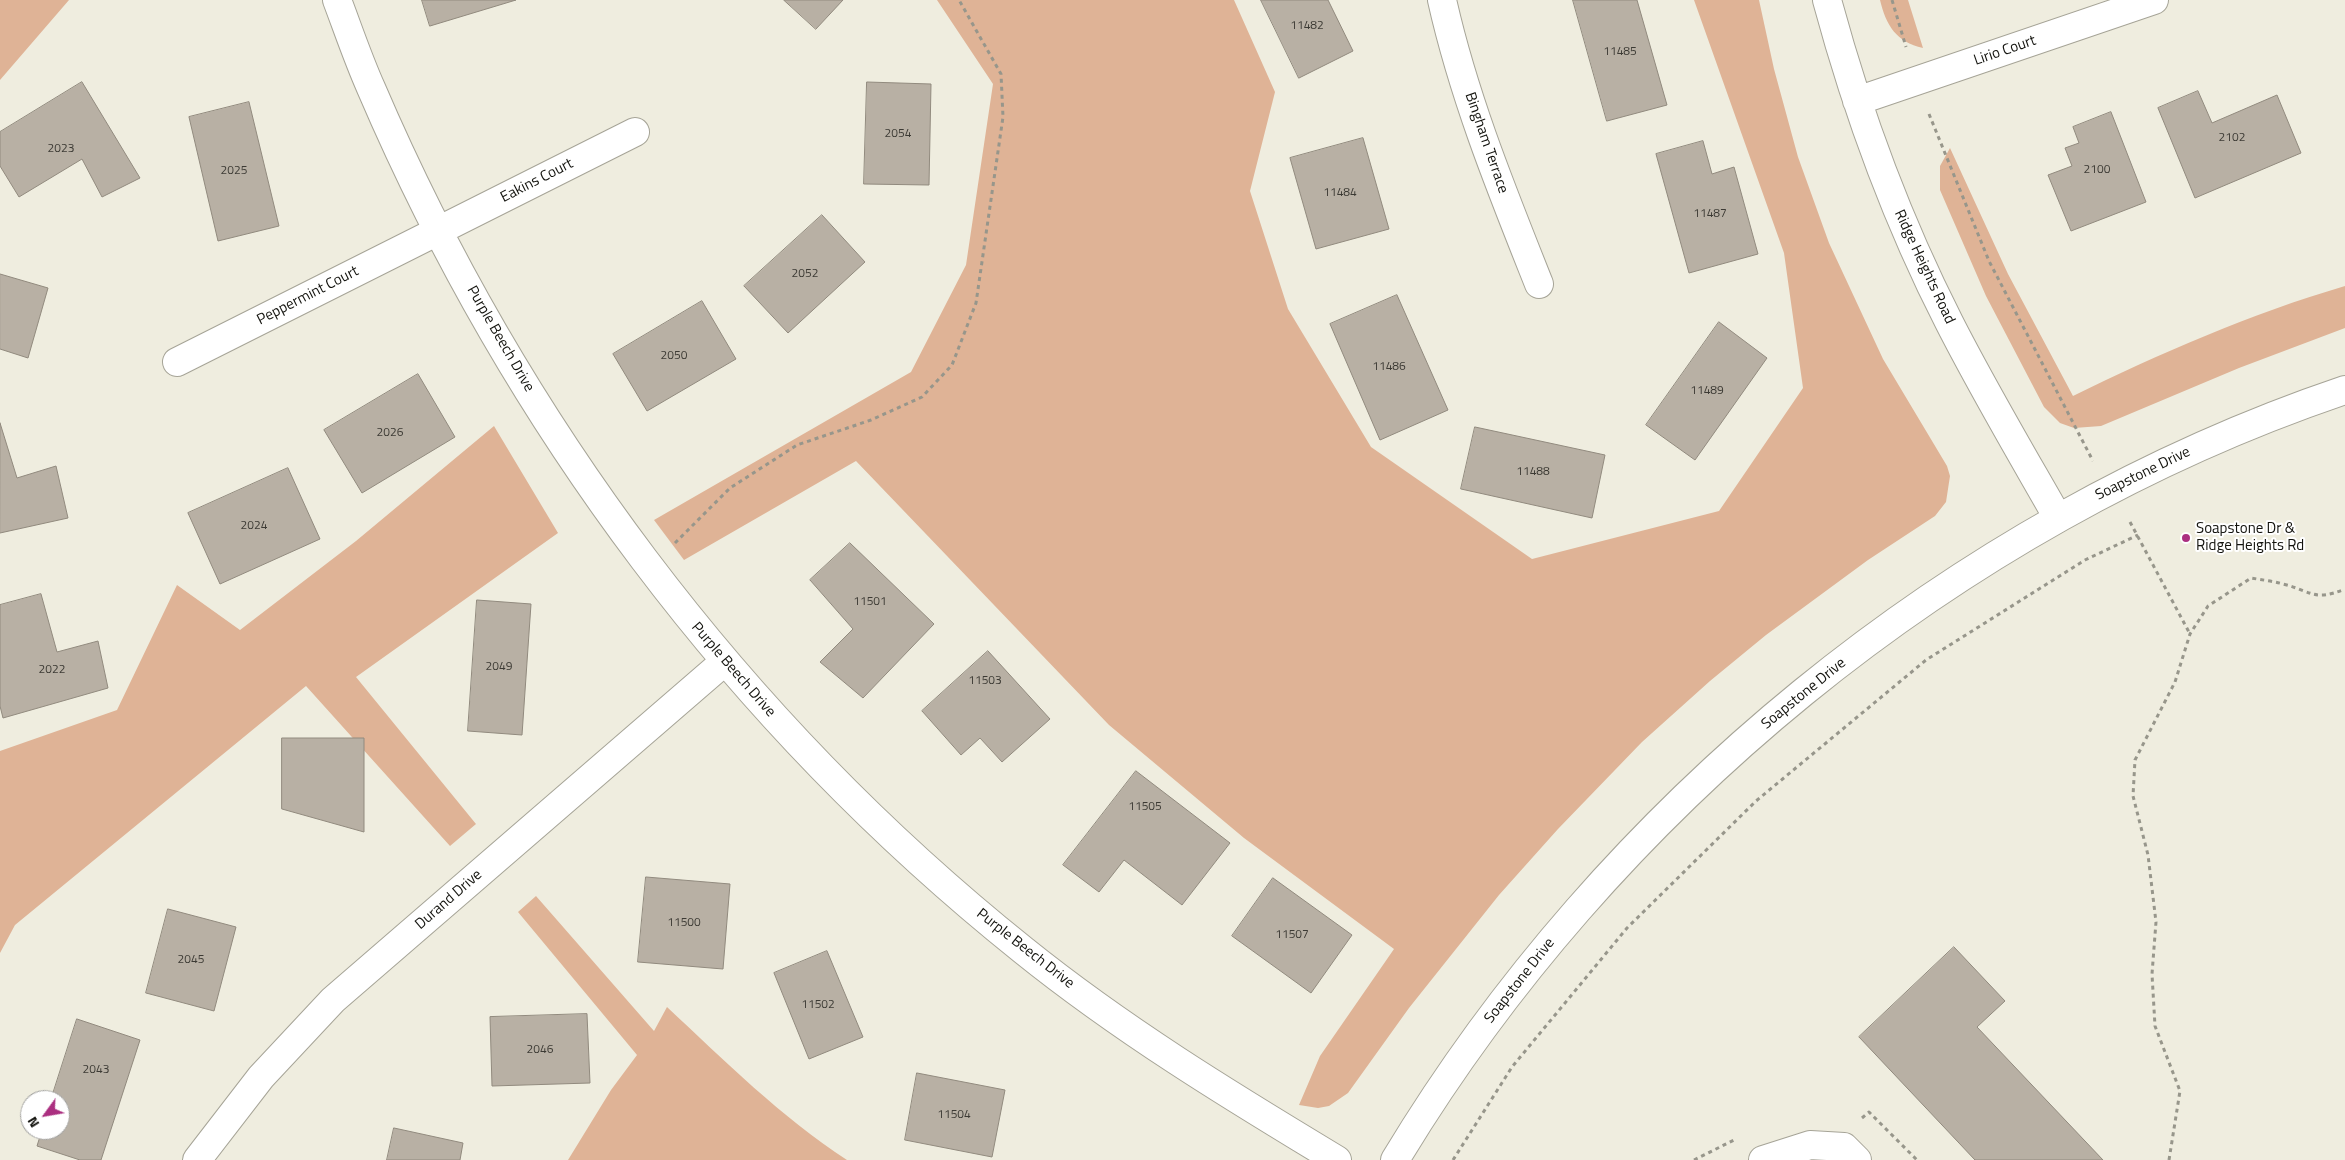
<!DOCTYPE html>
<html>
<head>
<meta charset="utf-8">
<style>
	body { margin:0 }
	#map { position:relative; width:2345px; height:1160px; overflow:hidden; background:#efeddf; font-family:"Titillium Web",sans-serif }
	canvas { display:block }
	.north { position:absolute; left:20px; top:1090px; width:50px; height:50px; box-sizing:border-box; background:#fff; border:1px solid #a1a19f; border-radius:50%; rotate:238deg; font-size:14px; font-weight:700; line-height:20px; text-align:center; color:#13130e }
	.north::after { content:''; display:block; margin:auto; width:18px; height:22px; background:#ab2f80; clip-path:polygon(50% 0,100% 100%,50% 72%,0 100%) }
</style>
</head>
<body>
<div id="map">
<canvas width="2345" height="1160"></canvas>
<div class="north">N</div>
</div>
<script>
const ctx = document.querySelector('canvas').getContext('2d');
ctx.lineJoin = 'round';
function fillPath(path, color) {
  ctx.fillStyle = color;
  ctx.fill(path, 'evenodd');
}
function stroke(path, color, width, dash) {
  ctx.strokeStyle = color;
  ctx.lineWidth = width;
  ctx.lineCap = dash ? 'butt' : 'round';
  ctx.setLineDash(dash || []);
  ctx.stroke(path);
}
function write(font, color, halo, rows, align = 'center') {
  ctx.font = font + ' "Titillium Web",sans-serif';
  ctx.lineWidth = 4;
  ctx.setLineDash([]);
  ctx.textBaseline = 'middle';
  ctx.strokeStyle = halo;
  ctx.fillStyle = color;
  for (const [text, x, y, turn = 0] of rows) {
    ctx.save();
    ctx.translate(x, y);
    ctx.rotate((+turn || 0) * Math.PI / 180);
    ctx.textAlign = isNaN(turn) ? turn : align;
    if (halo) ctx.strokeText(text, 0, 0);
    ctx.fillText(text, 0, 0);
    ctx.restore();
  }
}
const green = new Path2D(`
	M 0,0 L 69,0 L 0,80 Z
	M 937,0 L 1234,0 L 1275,92 L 1250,191 L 1288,309 L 1371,447 L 1532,559 L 1719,511 L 1803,388 L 1784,253 L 1694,0 L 1759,0 L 1774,69 L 1798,157 L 1829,243 L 1883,359 L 1947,466 L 1950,476 L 1946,502 L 1935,516 L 1868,560 L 1766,635 L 1710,681 L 1642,742 L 1558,829 L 1499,895 L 1409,1008 L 1348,1093 L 1329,1106 L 1318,1108 L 1299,1105 L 1320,1056 L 1394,949 L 1244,838 L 1109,725 L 856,461 L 684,560 L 654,520 L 911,372 L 966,265 L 993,84 Z
	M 1880,0 L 1908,0 L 1923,48 C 1896,42 1886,25 1880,0 Z
	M 1950,148 L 2008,274 L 2073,396 C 2161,353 2250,314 2345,286 L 2345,328 L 2239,368 L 2101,426 L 2074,428 L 2060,423 L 2044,407 L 1986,296 L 1940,190 L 1940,166 Z
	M 494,426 L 558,533 L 356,677 L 476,824 L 450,846 L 306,686 L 15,925 L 0,953 L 0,751 L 117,710 L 177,585 L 240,630 L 356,541 Z
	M 536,896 L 654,1031 L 667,1007 C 725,1061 781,1117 847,1160 L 568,1160 L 611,1090 L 637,1055 L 518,912 Z`);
const building = new Path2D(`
	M 422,0 L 516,0 L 430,26 Z
	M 784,0 L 843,0 L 816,29 Z
	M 1261,0 L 1328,0 L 1353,51 L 1299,78 Z
	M 1573,0 L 1637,0 L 1667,105 L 1607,121 Z
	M 82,82 L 140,178 L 102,197 L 82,159 L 19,197 L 0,166 L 0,132 Z
	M 867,82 L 931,84 L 929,185 L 864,184 Z
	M 2198,91 L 2212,123 L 2277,95 L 2301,153 L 2195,198 L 2158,108 Z
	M 249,102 L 279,226 L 218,241 L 189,117 Z
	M 2111,112 L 2146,202 L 2071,231 L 2048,175 L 2072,166 L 2065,148 L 2079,143 L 2073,127 Z
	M 1363,138 L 1389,229 L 1316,249 L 1290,158 Z
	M 1703,141 L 1712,174 L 1734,167 L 1758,254 L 1689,273 L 1656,154 Z
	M 822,215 L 865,262 L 788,333 L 744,286 Z
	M 0,274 L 48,288 L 28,358 L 0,349 Z
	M 1397,295 L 1448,410 L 1380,440 L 1330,324 Z
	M 702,301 L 736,359 L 647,411 L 613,354 Z
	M 1719,322 L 1767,358 L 1695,460 L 1646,425 Z
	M 418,374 L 455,437 L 362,493 L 324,430 Z
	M 0,423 L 17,478 L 56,466 L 68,518 L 0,533 Z
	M 1475,427 L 1605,455 L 1592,518 L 1461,489 Z
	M 288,468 L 320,539 L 220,584 L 188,513 Z
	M 850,543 L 934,624 L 863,698 L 820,662 L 853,629 L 810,580 Z
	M 41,594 L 57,652 L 98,641 L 108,688 L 3,718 L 0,706 L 0,605 Z
	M 477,600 L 531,604 L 522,735 L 468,731 Z
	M 988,651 L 1050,719 L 1002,762 L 980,738 L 961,755 L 922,711 Z
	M 282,738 L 364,738 L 364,832 L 282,809 Z
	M 1136,771 L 1230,843 L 1182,905 L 1124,860 L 1099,892 L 1063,865 Z
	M 646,877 L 730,884 L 723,969 L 638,962 Z
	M 1273,878 L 1352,935 L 1311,993 L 1232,936 Z
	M 168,909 L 236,927 L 214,1011 L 146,993 Z
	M 1954,947 L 2005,1001 L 1977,1027 L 2103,1160 L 1975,1160 L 1859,1037 Z
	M 827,951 L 863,1037 L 809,1059 L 774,973 Z
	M 587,1014 L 590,1083 L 492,1086 L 490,1017 Z
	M 77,1019 L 140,1040 L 101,1160 L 80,1160 L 37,1146 L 42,1130 L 60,1130 L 60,1100 L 51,1100 Z
	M 917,1073 L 1005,1090 L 992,1157 L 905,1140 Z
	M 394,1128 L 463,1143 L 460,1160 L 387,1160 Z`);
const path = new Path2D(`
	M 1892,0 L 1906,47
	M 1929,114 L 1989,261 L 2093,461
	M 2130,522 L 2190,634
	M 675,543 L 730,488 L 797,445 L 871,420 L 922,397 L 952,365 L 976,303 L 1003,117 L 1001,74 L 959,0
	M 1862,1118 L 1869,1112 L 1917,1160
	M 1453,1160 L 1512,1067 L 1627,928 L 1756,801 L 1926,660 L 2085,560 L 2138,535
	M 1694,1160 L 1734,1140
	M 2169,1160 L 2180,1091 L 2155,1026 L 2152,974 L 2156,922 L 2148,855 L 2133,796 L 2135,760 L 2175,682 L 2190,634 L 2208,606 L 2251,578 C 2262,580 2273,581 2283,584 C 2311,591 2314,602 2345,589`);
const minor = new Path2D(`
	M 337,0 C 348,29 358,59 371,88 C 515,424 738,722 1023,950 C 1121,1029 1229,1095 1337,1160
	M 1442,0 C 1464,98 1502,191 1539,284
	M 1827,0 C 1857,111 1897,220 1949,322 C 1983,389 2021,453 2058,518
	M 1857,101 L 2154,0
	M 177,362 L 635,132
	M 197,1160 L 261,1077 L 333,1000 L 724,662
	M 1395,1160 C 1607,808 1954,522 2345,390
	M 1763,1160 L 1810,1145 L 1844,1147 L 1857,1160`);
const markers = [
	[2186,538,5,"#ab2f80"]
];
const numberNames = [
	["11482",1307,26],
	["11485",1620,52],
	["2054",898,134],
	["2102",2232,138],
	["2023",61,149],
	["2100",2097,170],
	["2025",234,171],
	["11484",1340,193],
	["11487",1710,214],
	["2052",805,274],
	["2050",674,356],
	["11486",1389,367],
	["11489",1707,391],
	["2026",390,433],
	["11488",1533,472],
	["2024",254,526],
	["11501",870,602],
	["2049",499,667],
	["2022",52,670],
	["11503",985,681],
	["11505",1145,807],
	["11500",684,923],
	["11507",1292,935],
	["2045",191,960],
	["11502",818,1005],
	["2046",540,1050],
	["2043",96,1070],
	["11504",954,1115]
];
const streetNames = [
	["Lirio Court",2005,51,-19],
	["Bingham Terrace",1486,143,71],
	["Eakins Court",537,181,-27],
	["Ridge Heights Road",1924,267,65],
	["Peppermint Court",308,296,-27],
	["Purple Beech Drive",500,339,60],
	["Soapstone Drive",2143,474,-26],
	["Purple Beech Drive",733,670,49],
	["Soapstone Drive",1804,694,-39],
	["Durand Drive",449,900,-41],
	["Purple Beech Drive",1025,949,38],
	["Soapstone Drive",1520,981,-52]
];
const poiNames = [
	["Soapstone Dr &",2196,529],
	["Ridge Heights Rd",2196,546]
];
fillPath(green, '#dfb396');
fillPath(building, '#b8b0a4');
stroke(building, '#918a7e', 1);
stroke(minor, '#a6a497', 30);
stroke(path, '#97968b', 3, [4, 4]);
stroke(minor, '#fff', 28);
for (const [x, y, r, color] of markers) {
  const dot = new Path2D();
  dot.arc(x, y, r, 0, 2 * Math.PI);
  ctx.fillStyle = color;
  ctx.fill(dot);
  stroke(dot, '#fff', 2);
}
write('12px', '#3c3a34', null, numberNames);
write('15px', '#13130e', '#fff', streetNames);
write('15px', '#13130e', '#fff', poiNames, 'left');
</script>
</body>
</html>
